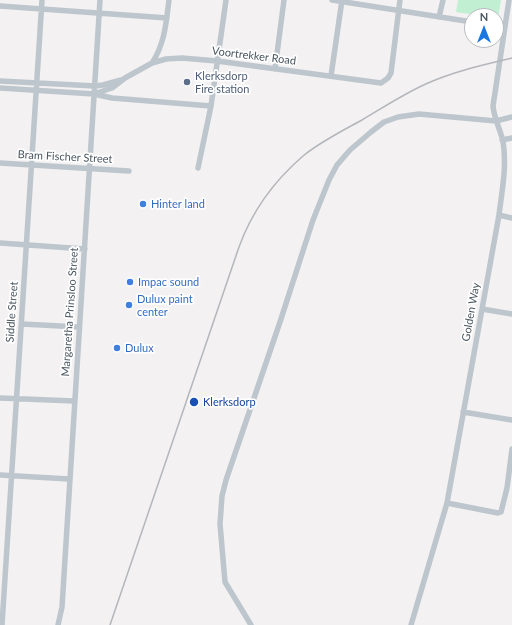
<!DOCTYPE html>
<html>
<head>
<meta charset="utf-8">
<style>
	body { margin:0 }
	#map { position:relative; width:512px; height:625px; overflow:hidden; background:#f3f1f1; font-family:Lato,sans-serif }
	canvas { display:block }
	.north { position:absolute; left:464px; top:8px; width:40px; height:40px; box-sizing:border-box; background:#fff; border:1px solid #b6bbbf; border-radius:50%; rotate:0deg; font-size:11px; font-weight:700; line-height:16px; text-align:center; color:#49555e }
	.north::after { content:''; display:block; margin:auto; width:14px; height:18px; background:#1c76e2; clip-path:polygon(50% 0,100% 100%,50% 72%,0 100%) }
</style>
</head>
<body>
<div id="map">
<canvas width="512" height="625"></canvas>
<div class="north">N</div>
</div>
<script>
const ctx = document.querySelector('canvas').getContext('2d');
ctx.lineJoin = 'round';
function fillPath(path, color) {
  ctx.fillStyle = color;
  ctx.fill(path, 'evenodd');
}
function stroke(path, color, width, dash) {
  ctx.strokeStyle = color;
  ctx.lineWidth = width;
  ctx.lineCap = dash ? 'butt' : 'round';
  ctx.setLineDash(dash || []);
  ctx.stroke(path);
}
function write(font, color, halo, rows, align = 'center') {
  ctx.font = font + ' Lato,sans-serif';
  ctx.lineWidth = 3.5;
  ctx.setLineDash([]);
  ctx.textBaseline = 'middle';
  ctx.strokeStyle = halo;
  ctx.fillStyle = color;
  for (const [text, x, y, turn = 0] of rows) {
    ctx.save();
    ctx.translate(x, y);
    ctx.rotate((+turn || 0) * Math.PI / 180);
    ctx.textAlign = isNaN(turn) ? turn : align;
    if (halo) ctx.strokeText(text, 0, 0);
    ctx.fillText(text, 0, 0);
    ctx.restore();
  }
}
const green = new Path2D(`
	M 458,0 L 501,0 L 498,18 L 496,18 L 496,16 L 483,16 L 456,12 Z`);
const minor = new Path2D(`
	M 332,0 L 472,22
	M 0,6 L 167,18
	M 439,17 L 443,0
	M 152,63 C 165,43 166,23 169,0
	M 275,69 L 284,0
	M 331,76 L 342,0
	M 0,81 L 95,86 L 103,85 L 121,80
	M 0,88 L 94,94 L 112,98 L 211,106
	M 94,94 L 112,88 L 125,78 L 152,63 L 166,59 L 182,58 L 217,61 L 381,83 L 388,78 L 391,73 L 400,0
	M 502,140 L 512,138
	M 0,163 L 129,171
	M 198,168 L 211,106 L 226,0
	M 499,215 L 512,218
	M 0,243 L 85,249
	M 482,309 L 512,314
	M 22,324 L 79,327
	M 0,398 L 74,401
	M 463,412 L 512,420
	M 0,475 L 69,479
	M 447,503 L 498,513 L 501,512 L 507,488 L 512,449
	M 2,625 L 42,0
	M 58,625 L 62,607 C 73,404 88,202 100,0
	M 251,625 L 225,582 L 220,524 L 222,496 L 226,480 L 280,322 L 313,220 L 329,180 L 337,165 L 350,150 L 371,132 L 384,122 L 398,117 L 419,114 L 496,121 L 512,117
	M 411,625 L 447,503 L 499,215 C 502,190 507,167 503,141 C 500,129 494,118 493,106 L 509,0`);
const rail = new Path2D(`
	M 110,625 L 239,247 C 252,211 274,181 303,156 C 320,142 342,131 362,120 C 384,107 405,93 428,83 C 455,71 483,65 512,58`);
const markers = [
	[187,82,4,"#5c6f8a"],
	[143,204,4,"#3f7fe0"],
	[130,282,4,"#3f7fe0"],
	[129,305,4,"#3f7fe0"],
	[117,348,4,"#3f7fe0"],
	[194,402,5,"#1a4fb4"]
];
const streetNames = [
	["Voortrekker Road",254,56,7],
	["Bram Fischer Street",65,157,3],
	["Siddle Street",12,312,-86],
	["Margaretha Prinsloo Street",70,312,-86],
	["Golden Way",471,312,-80]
];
const serviceNames = [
	["Klerksdorp",195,76],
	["Fire station",195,89]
];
const shopNames = [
	["Hinter land",151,204],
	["Impac sound",138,282],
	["Dulux paint",137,299],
	["center",137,312],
	["Dulux",125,348]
];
const transitNames = [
	["Klerksdorp",203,402]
];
fillPath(green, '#c1efd2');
stroke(minor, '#bdc6cd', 5.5);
stroke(rail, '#b3b6bb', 1.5);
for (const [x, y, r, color] of markers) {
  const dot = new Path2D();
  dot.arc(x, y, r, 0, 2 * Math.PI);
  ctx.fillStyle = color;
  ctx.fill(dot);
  stroke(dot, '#fff', 1.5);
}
write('11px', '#49555e', '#fff', streetNames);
write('11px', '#4e5e75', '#fff', serviceNames, 'left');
write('11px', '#366cbe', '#fff', shopNames, 'left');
write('11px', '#164399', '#fff', transitNames, 'left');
</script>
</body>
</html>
